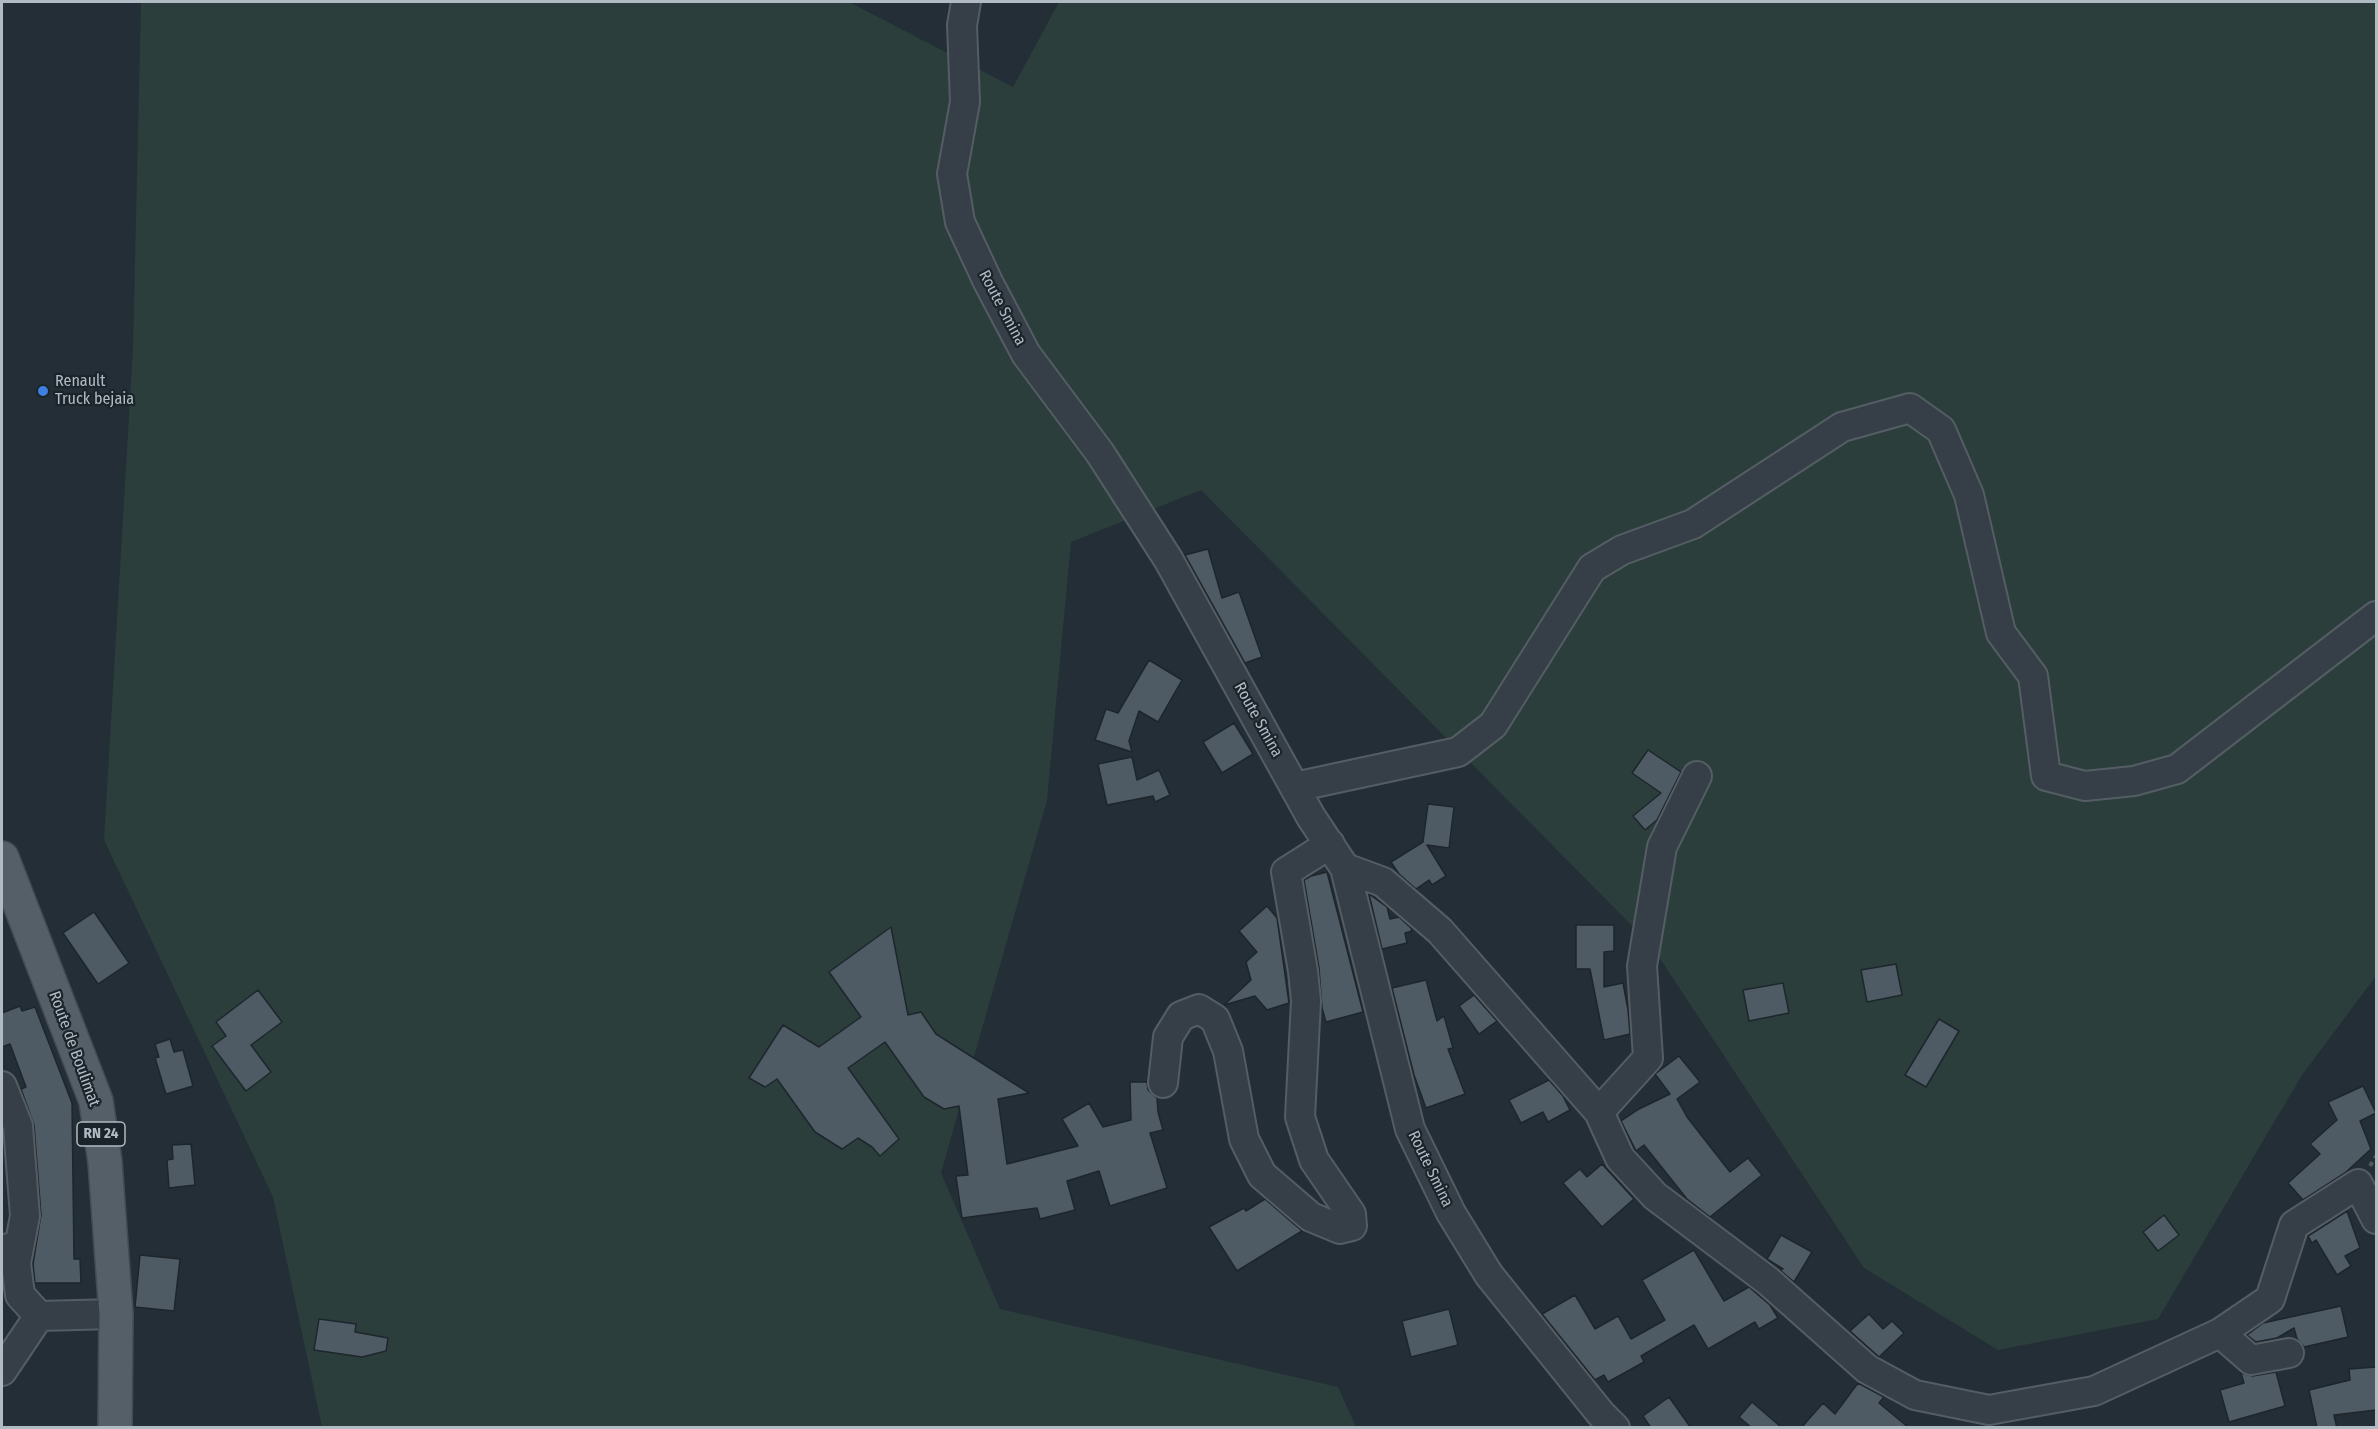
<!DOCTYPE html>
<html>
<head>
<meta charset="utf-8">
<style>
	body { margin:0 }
	#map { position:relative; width:2378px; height:1429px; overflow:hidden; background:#232e36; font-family:"Fira Sans Condensed",sans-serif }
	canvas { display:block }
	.frame { position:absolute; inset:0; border:3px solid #b1bbc3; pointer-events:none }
</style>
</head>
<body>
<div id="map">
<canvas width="2378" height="1429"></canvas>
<div class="frame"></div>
</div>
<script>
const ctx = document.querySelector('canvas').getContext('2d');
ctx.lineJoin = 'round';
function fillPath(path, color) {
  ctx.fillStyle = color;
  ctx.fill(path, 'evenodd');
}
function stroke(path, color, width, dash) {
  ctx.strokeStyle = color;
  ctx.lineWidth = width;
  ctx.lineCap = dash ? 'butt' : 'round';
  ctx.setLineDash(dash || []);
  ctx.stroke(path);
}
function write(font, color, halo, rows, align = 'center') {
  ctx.font = font + ' "Fira Sans Condensed",sans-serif';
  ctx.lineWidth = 4.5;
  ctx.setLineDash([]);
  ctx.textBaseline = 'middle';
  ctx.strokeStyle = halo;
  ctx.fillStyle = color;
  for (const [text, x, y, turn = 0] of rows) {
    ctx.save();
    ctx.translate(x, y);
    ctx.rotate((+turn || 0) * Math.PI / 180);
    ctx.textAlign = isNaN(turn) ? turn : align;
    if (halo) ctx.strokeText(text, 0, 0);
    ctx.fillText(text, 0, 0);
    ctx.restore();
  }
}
const green = new Path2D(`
	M 141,2 L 849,2 L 1013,87 L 1059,2 L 2376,2 L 2376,976 L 2302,1075 L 2158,1319 L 1998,1350 L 1864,1268 L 1651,945 L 1201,490 L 1071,542 L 1047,800 L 941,1173 L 1000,1309 L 1338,1387 L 1356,1427 L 322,1427 L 273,1197 L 104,840 L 133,348 Z`);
const building = new Path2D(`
	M 1208,549 L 1222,598 L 1239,592 L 1262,657 L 1245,663 L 1185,555 Z
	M 1149,660 L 1182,680 L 1158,722 L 1139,711 L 1129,741 L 1132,752 L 1095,740 L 1106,709 L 1118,713 Z
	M 1234,723 L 1253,754 L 1222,773 L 1203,742 Z
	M 1648,750 L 1681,772 L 1657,820 L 1645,830 L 1633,816 L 1661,793 L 1632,773 Z
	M 1132,757 L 1137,780 L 1159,770 L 1170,795 L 1155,802 L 1153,796 L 1107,805 L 1098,764 Z
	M 1428,804 L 1454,807 L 1449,848 L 1427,845 L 1446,876 L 1432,885 L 1429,880 L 1416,889 L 1399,874 L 1391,862 L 1423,842 Z
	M 1327,872 L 1363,1012 L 1326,1022 L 1322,1008 L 1319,968 L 1304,880 L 1311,876 Z
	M 1369,894 L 1387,907 L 1390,919 L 1399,917 L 1411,928 L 1412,931 L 1405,933 L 1407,943 L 1382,949 Z
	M 1267,906 L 1277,918 L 1289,1003 L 1267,1010 L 1255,996 L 1224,1005 L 1251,980 L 1246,962 L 1257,952 L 1239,931 Z
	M 94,912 L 129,963 L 98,984 L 63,933 Z
	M 1576,925 L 1614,925 L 1614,951 L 1604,952 L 1604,987 L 1623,983 L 1628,1010 L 1630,1034 L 1604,1040 L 1590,969 L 1576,969 Z
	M 891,927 L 908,1015 L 921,1012 L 936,1034 L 1029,1093 L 998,1099 L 1007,1164 L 1078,1146 L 1062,1119 L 1089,1103 L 1103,1127 L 1131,1120 L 1130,1082 L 1147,1082 L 1148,1090 L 1157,1098 L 1158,1112 L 1163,1130 L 1150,1133 L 1167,1188 L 1110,1206 L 1099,1171 L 1067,1181 L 1075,1210 L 1040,1219 L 1037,1208 L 962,1218 L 956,1176 L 968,1175 L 959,1106 L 944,1109 L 924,1097 L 885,1042 L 848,1068 L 899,1139 L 880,1156 L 872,1147 L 858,1138 L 842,1149 L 815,1132 L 777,1079 L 765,1087 L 749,1078 L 783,1025 L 819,1047 L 861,1017 L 829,972 Z
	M 1896,964 L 1902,995 L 1867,1002 L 1861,970 Z
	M 1426,980 L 1437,1021 L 1444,1016 L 1453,1048 L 1448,1049 L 1465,1094 L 1426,1108 L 1414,1075 L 1392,988 Z
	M 1783,983 L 1789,1013 L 1749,1021 L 1743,990 Z
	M 258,990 L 282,1022 L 251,1045 L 271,1072 L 246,1091 L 212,1046 L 226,1036 L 216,1022 Z
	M 1474,995 L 1497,1021 L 1479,1034 L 1459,1006 Z
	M 20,1006 L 22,1011 L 35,1007 L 72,1103 L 74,1259 L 80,1259 L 81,1283 L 35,1283 L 33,1264 L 41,1215 L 34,1125 L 21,1089 L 26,1087 L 10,1044 L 2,1047 L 2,1013 Z
	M 1939,1019 L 1959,1031 L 1926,1087 L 1905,1075 Z
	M 170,1039 L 174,1052 L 183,1050 L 193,1086 L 166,1094 L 155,1058 L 159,1057 L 155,1044 Z
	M 1679,1056 L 1700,1082 L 1677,1099 L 1687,1117 L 1730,1172 L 1748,1158 L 1762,1175 L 1710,1217 L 1687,1199 L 1644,1145 L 1636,1151 L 1621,1121 L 1639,1109 L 1670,1094 L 1655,1074 Z
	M 1549,1080 L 1563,1096 L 1570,1110 L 1548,1122 L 1543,1112 L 1521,1123 L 1509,1100 Z
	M 2363,1086 L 2376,1113 L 2360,1121 L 2371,1149 L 2345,1173 L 2303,1200 L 2288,1183 L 2320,1154 L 2310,1144 L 2337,1120 L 2328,1102 Z
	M 191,1144 L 195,1185 L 169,1188 L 167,1160 L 173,1159 L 172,1145 Z
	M 1602,1164 L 1634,1199 L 1602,1227 L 1563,1183 L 1580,1169 L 1587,1177 Z
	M 1265,1199 L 1302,1231 L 1237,1271 L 1209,1227 L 1244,1208 L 1246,1211 Z
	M 2347,1211 L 2360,1248 L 2345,1256 L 2351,1266 L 2337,1275 L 2316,1240 L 2312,1243 L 2308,1236 Z
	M 2164,1215 L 2179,1235 L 2158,1251 L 2143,1232 Z
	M 1781,1235 L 1812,1252 L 1794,1282 L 1780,1270 L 1783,1269 L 1767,1259 Z
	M 1694,1250 L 1724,1301 L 1749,1287 L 1770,1305 L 1778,1318 L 1759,1329 L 1755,1322 L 1708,1349 L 1694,1325 L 1641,1356 L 1644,1362 L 1608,1382 L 1604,1375 L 1595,1380 L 1542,1314 L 1575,1295 L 1595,1329 L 1618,1316 L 1631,1339 L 1665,1320 L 1642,1280 Z
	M 140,1255 L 180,1259 L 174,1311 L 135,1307 Z
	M 2341,1306 L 2348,1337 L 2304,1347 L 2297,1339 L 2294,1328 L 2277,1338 L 2256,1342 L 2247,1335 L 2263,1323 Z
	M 1449,1309 L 1458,1345 L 1411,1357 L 1402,1321 Z
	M 1869,1314 L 1883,1329 L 1892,1321 L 1904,1333 L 1879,1357 L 1850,1331 Z
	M 319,1319 L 356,1324 L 355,1332 L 388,1338 L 386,1351 L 362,1357 L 314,1350 Z
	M 2376,1367 L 2376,1410 L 2334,1415 L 2337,1428 L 2317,1428 L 2309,1390 L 2350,1380 L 2349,1369 Z
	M 2276,1372 L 2285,1406 L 2229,1422 L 2220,1390 L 2244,1383 L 2241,1373 L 2253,1376 Z
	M 1858,1383 L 1884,1397 L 1879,1403 L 1909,1428 L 1801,1428 L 1823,1403 L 1835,1414 Z
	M 1669,1397 L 1691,1428 L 1651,1428 L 1643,1416 Z
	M 1752,1402 L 1782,1428 L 1752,1428 L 1739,1417 Z`);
const path = new Path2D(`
	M 2370,1166 L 2376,1156`);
const minor = new Path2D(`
	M 966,2 L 962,25 L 965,102 L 952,174 L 960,222 L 988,282 L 1026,354 L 1100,453 L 1168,559 L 1311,817 L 1345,868 L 1410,1129 L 1451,1213 L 1489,1275 L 1601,1414 L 1615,1428
	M 1295,787 L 1458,752 L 1493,725 L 1592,568 L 1622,550 L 1693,524 L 1842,427 L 1910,408 L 1941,430 L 1969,495 L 2001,633 L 2033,676 L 2046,776 L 2085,786 L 2134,781 L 2177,769 L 2376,616
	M 1345,868 L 1383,882 L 1440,931 L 1599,1112 L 1620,1158 L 1655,1196 L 1768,1281 L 1867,1369 L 1915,1395 L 1989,1410 L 2094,1391 L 2220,1333 L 2270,1299 L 2294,1225 L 2358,1184 L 2376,1219
	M 1163,1083 L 1168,1037 L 1181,1016 L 1199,1009 L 1215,1019 L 1228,1051 L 1244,1139 L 1262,1175 L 1311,1217 L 1340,1229 L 1352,1226 L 1351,1214 L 1314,1160 L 1300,1117 L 1306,1001 L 1303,971 L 1286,872 L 1330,844
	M 2,1086 L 18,1126 L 25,1216 L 16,1263
	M 1599,1112 L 1648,1058 L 1642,966 L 1662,847 L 1697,776
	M 8,1248 L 16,1263 L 20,1295 L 39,1316 L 116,1314
	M 2220,1333 L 2251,1360 L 2289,1353
	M 2,1371 L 39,1316`);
const major = new Path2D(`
	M 2,858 L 96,1101 L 105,1162 L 116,1314 L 115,1428`);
const markers = [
	[43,391,6,"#3f7fe0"]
];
const shields = [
	[101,1134,48]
];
const shieldNames = [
	["RN 24",101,1134]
];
const streetNames = [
	["Route Smina",1002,308,62],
	["Route Smina",1258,720,61],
	["Route de Boulimat",74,1049,70],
	["Route Smina",1430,1169,64]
];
const poiNames = [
	["Renault",55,382],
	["Truck bejaia",55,400]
];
fillPath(green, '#2b3e3b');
fillPath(building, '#4f5b64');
stroke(building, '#1e262d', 1.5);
stroke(minor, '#545d64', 32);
stroke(major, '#434b53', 36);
stroke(path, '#4a5b5a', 4, [4.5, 4.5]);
stroke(minor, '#363f47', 28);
stroke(major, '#545f67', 33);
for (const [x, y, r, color] of markers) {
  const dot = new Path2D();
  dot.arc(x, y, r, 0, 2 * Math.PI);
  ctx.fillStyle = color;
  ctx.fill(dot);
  stroke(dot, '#1c242b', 2);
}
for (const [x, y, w] of shields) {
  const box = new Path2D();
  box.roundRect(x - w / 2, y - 12, w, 24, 4.5);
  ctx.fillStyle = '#1c242b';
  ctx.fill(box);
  stroke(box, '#b1bbc3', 1.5);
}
write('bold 15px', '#b1bbc3', null, shieldNames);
write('16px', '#b1bbc3', '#1c242b', streetNames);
write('16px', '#b1bbc3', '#1c242b', poiNames, 'left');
</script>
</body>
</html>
